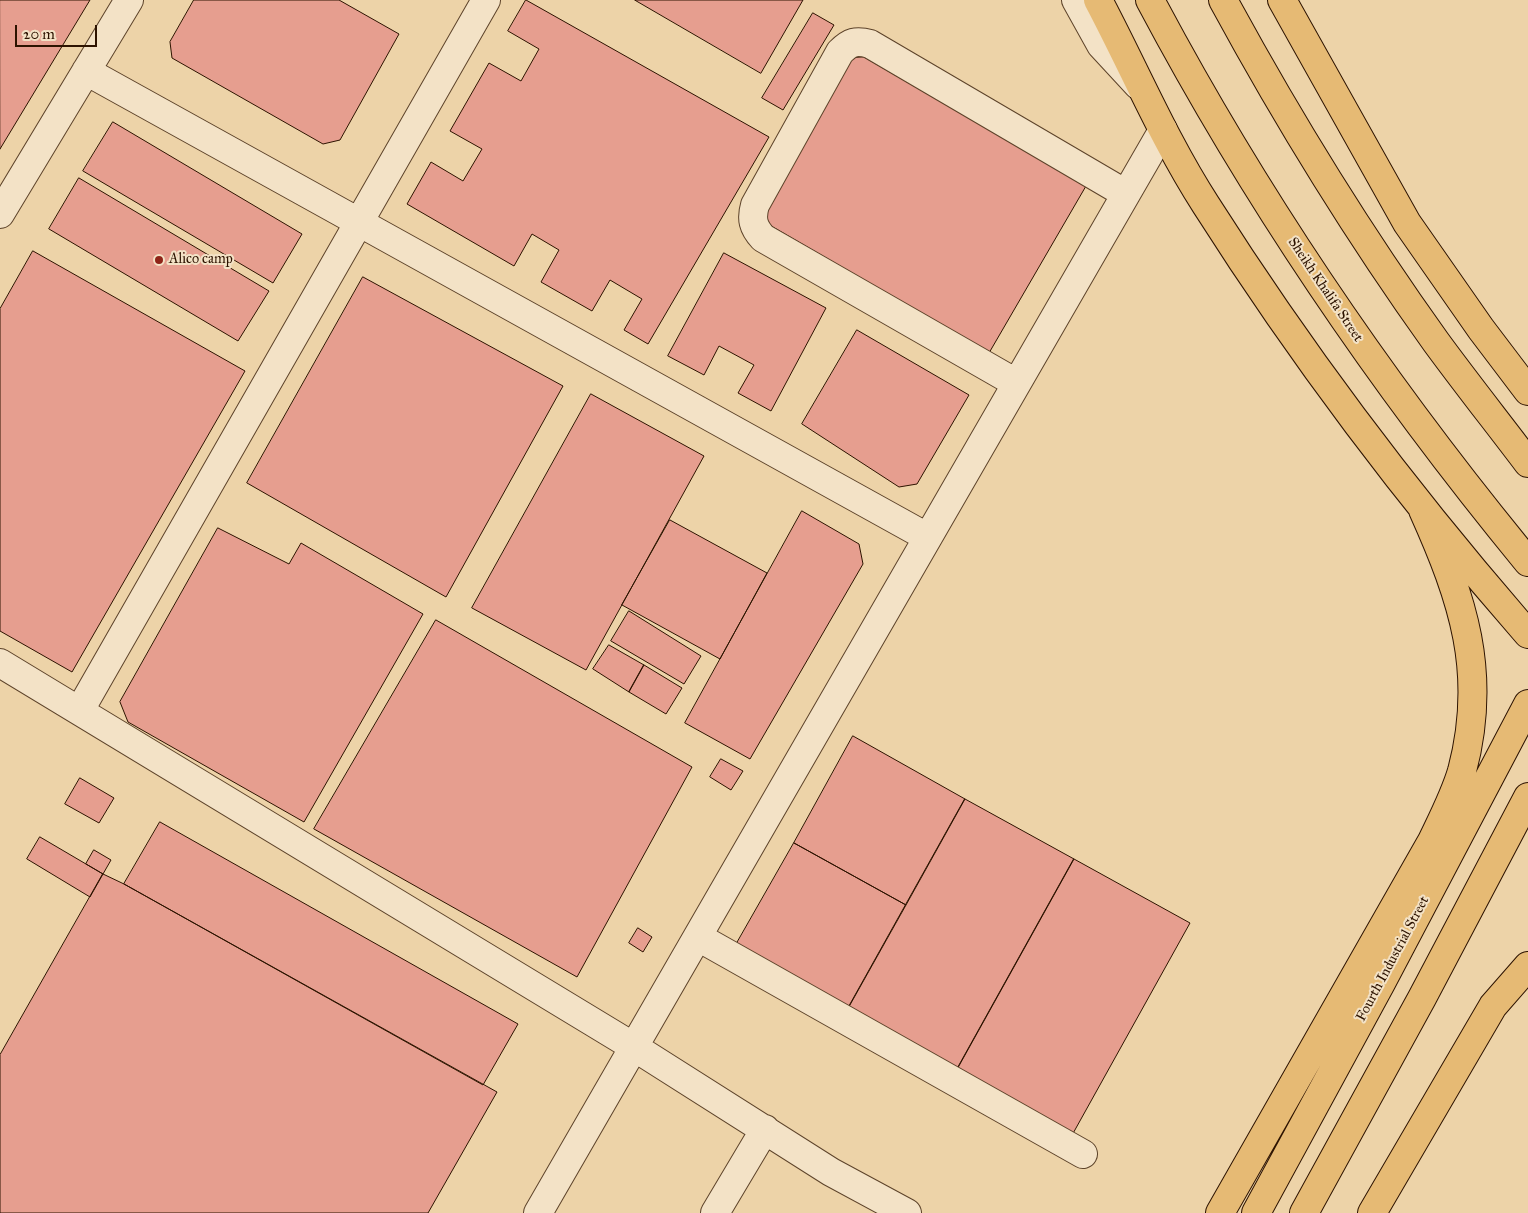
<!DOCTYPE html>
<html>
<head>
<meta charset="utf-8">
<style>
	body { margin:0 }
	#map { position:relative; width:1528px; height:1213px; overflow:hidden; background:#edd3a8; font-family:"IM FELL Great Primer",serif }
	canvas { display:block }
	.scale { position:absolute; left:15px; top:25px; width:82px; height:22px; box-sizing:border-box; border:2px solid #2d1300; border-top:0; padding-left:6px; font-size:15px; line-height:18px; white-space:nowrap; color:#2d1300; -webkit-text-stroke:4px #f3e2c6; paint-order:stroke }
</style>
</head>
<body>
<div id="map">
<canvas width="1528" height="1213"></canvas>
<div class="scale">20 m</div>
</div>
<script>
const ctx = document.querySelector('canvas').getContext('2d');
ctx.lineJoin = 'round';
function fillPath(path, color) {
  ctx.fillStyle = color;
  ctx.fill(path, 'evenodd');
}
function stroke(path, color, width, dash) {
  ctx.strokeStyle = color;
  ctx.lineWidth = width;
  ctx.lineCap = dash ? 'butt' : 'round';
  ctx.setLineDash(dash || []);
  ctx.stroke(path);
}
function write(font, color, halo, rows, align = 'center') {
  ctx.font = font + ' "IM FELL Great Primer",serif';
  ctx.lineWidth = 4;
  ctx.setLineDash([]);
  ctx.textBaseline = 'middle';
  ctx.strokeStyle = halo;
  ctx.fillStyle = color;
  for (const [text, x, y, turn = 0] of rows) {
    ctx.save();
    ctx.translate(x, y);
    ctx.rotate((+turn || 0) * Math.PI / 180);
    ctx.textAlign = isNaN(turn) ? turn : align;
    if (halo) ctx.strokeText(text, 0, 0);
    ctx.fillText(text, 0, 0);
    ctx.restore();
  }
}
const building = new Path2D(`
	M 0,0 L 90,0 L 0,149 Z
	M 194,0 L 339,0 L 399,34 L 340,140 L 323,144 L 172,58 L 170,42 Z
	M 526,0 L 769,137 L 648,344 L 624,330 L 642,299 L 610,280 L 592,311 L 541,282 L 559,250 L 532,234 L 514,266 L 407,204 L 431,162 L 463,181 L 482,149 L 450,131 L 489,63 L 521,81 L 539,49 L 508,31 Z
	M 635,0 L 803,0 L 761,73 Z
	M 813,13 L 834,25 L 783,110 L 762,98 Z
	M 864,57 L 1086,186 L 989,353 L 766,223 L 765,210 L 851,58 Z
	M 113,122 L 302,234 L 273,283 L 83,171 Z
	M 79,178 L 269,291 L 238,341 L 49,229 Z
	M 33,251 L 245,371 L 72,672 L 0,631 L 0,309 Z
	M 724,253 L 826,308 L 771,411 L 738,393 L 754,365 L 719,346 L 704,375 L 668,356 Z
	M 363,277 L 563,386 L 446,597 L 247,483 Z
	M 857,330 L 969,395 L 917,484 L 899,487 L 802,424 Z
	M 591,394 L 704,456 L 586,670 L 472,608 Z
	M 802,511 L 859,544 L 863,564 L 750,759 L 685,723 Z
	M 670,520 L 767,573 L 720,659 L 622,605 Z
	M 218,528 L 289,564 L 301,543 L 423,614 L 304,822 L 128,722 L 120,702 Z
	M 629,611 L 701,656 L 684,684 L 611,641 Z
	M 436,620 L 692,767 L 577,977 L 314,829 Z
	M 609,645 L 644,665 L 629,692 L 593,669 Z
	M 644,665 L 682,688 L 666,714 L 629,692 Z
	M 853,736 L 965,799 L 906,905 L 794,843 Z
	M 721,759 L 743,771 L 731,790 L 710,777 Z
	M 80,778 L 114,798 L 99,823 L 65,804 Z
	M 965,799 L 1074,859 L 955,1073 L 846,1012 Z
	M 160,822 L 518,1024 L 483,1085 L 124,884 Z
	M 40,837 L 103,874 L 90,897 L 27,859 Z
	M 794,843 L 906,905 L 846,1012 L 733,950 Z
	M 94,850 L 111,860 L 103,874 L 86,864 Z
	M 1074,859 L 1190,923 L 1071,1137 L 955,1073 Z
	M 103,874 L 124,884 L 497,1092 L 428,1213 L 0,1213 L 0,1055 Z
	M 638,928 L 652,937 L 643,952 L 629,943 Z`);
const minor = new Path2D(`
	M 1076,0 L 1101,45 L 1138,85
	M 86,71 L 927,537
	M 0,214 L 129,0
	M 1016,383 L 763,238 C 753,227 751,219 755,205 L 840,52 C 850,42 856,40 870,44 L 1126,194
	M 0,663 L 634,1047 L 831,1172 L 907,1213
	M 80,710 L 486,0
	M 698,937 L 1083,1154
	M 538,1213 L 1163,130
	M 715,1213 L 765,1129`);
const major = new Path2D(`
	M 1098,0 C 1134,68 1164,140 1206,205 C 1302,356 1410,499 1528,634
	M 1282,0 L 1407,223 L 1481,329 L 1528,391
	M 1220,1213 L 1432,841 C 1443,818 1455,795 1462,771 C 1488,673 1463,599 1423,510
	M 1256,1213 L 1381,983 L 1528,704
	M 1304,1213 L 1422,998 L 1528,797
	M 1372,1213 L 1493,1006 L 1528,966`);
const highway = new Path2D(`
	M 1150,0 C 1256,200 1384,387 1528,562
	M 1223,0 C 1287,118 1358,233 1436,342 C 1466,383 1497,422 1528,463`);
const markers = [
	[159,260,5,"#8f2418"]
];
const poiNames = [
	["Alico camp",169,260]
];
const streetNames = [
	["Sheikh Khalifa Street",1325,290,56],
	["Fourth Industrial Street",1393,959,-62]
];
fillPath(building, '#e69e8f');
stroke(building, '#2d1300', 1);
stroke(minor, '#5d432a', 30);
stroke(major, '#2d1300', 30);
stroke(highway, '#2d1300', 30);
stroke(minor, '#f3e2c6', 28);
stroke(major, '#e6ba74', 28);
stroke(highway, '#e6ba74', 28);
for (const [x, y, r, color] of markers) {
  const dot = new Path2D();
  dot.arc(x, y, r, 0, 2 * Math.PI);
  ctx.fillStyle = color;
  ctx.fill(dot);
  stroke(dot, '#f3e2c6', 2);
}
write('14px', '#2d1300', '#f3e2c6', poiNames, 'left');
write('14px', '#2d1300', '#f3e2c6', streetNames);
</script>
</body>
</html>
